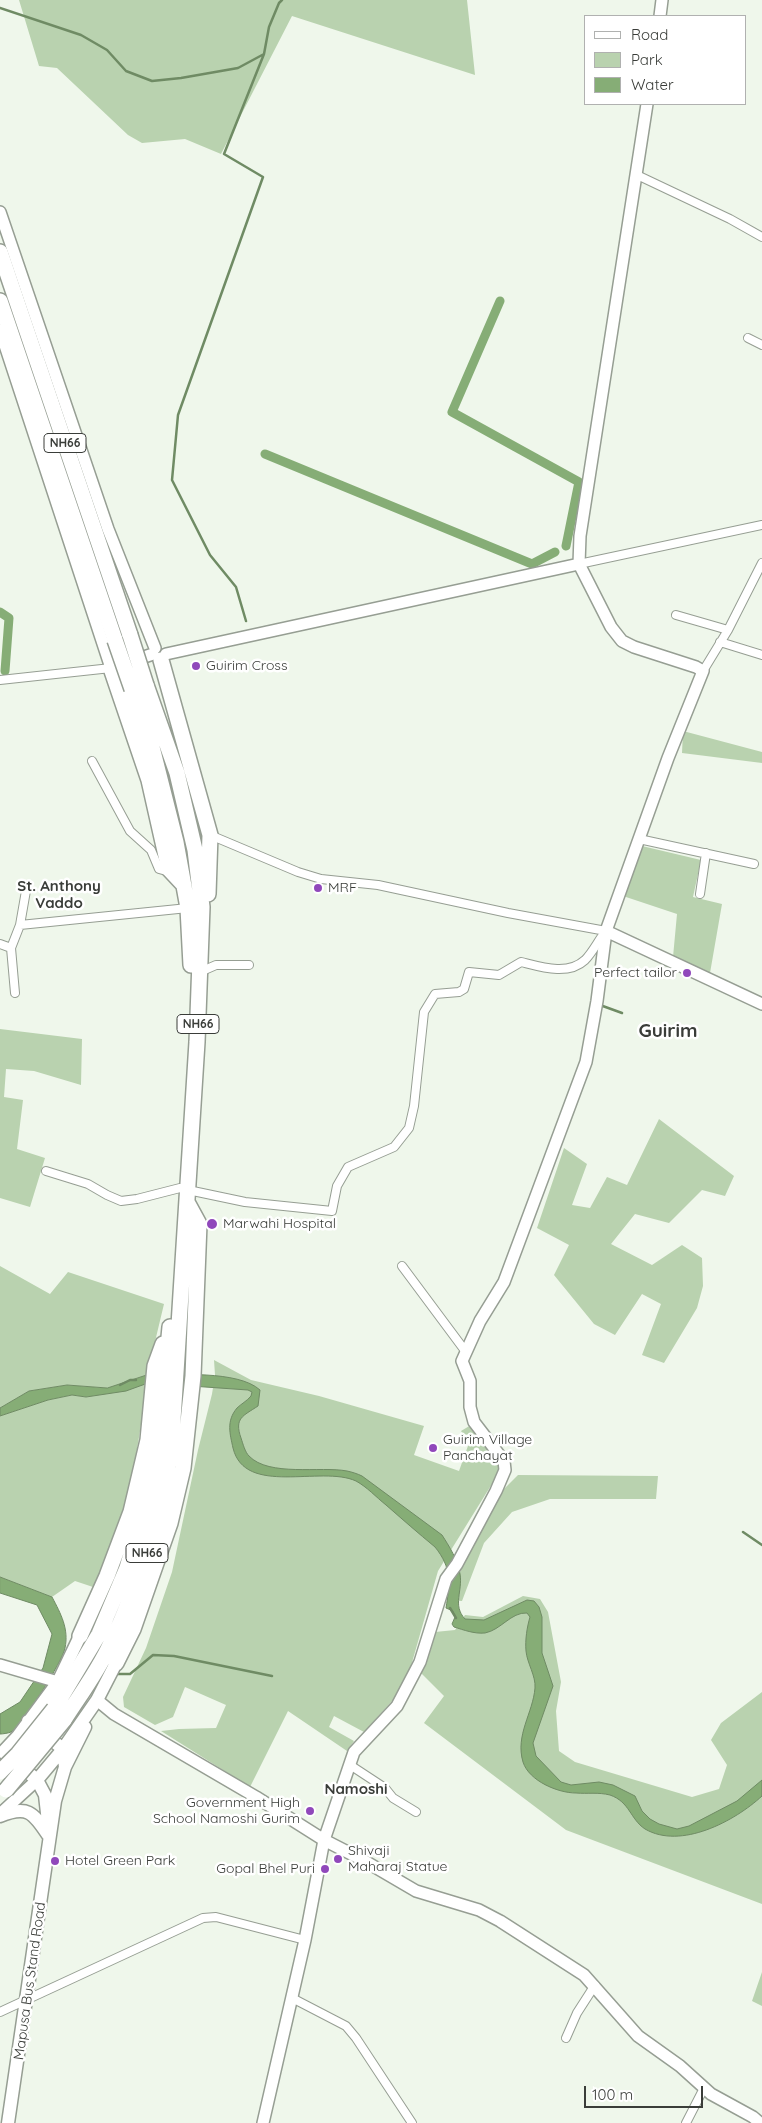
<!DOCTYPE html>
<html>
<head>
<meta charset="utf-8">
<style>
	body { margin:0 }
	#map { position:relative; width:762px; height:2123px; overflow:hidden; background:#eff7eb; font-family:Quicksand,sans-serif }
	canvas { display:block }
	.legend { position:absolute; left:584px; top:15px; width:162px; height:90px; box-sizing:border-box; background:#fff; border:1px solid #b0b1b0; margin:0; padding:6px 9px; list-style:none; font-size:15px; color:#3a3d39 }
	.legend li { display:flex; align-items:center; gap:10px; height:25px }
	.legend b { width:25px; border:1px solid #b0b1b0 }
	.scale { position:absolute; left:584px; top:2086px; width:119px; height:22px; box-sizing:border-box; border:2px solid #3a3d39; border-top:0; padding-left:6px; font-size:15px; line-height:18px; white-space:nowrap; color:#3a3d39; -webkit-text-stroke:4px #fff; paint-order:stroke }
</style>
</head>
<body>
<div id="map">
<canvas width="762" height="2123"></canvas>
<ul class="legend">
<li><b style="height:6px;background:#fff"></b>Road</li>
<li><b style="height:14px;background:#b9d2af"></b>Park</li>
<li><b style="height:14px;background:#86ad76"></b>Water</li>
</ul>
<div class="scale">100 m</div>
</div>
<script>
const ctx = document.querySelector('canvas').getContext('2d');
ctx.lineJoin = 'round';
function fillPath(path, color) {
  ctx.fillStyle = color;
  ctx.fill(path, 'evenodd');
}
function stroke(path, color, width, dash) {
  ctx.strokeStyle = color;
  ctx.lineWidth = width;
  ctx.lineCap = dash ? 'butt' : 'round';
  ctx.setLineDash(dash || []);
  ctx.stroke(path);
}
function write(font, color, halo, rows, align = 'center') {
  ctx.font = font + ' Quicksand,sans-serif';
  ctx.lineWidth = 5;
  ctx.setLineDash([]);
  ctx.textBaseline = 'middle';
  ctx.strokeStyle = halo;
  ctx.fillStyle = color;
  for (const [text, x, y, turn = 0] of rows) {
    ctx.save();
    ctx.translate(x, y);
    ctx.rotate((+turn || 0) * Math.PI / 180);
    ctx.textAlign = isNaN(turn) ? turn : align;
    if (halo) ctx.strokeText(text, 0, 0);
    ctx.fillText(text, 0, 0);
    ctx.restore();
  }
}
const green = new Path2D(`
	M 19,0 L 467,0 L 475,75 L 292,16 L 221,154 L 185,139 L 142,143 L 128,135 L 57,68 L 39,66 Z
	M 683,731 L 762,752 L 762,763 L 682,753 Z
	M 642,846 L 701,860 L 693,897 L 722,904 L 710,973 L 673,957 L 677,914 L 623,896 Z
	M 0,1029 L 82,1039 L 81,1085 L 34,1071 L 6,1069 L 4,1097 L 23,1100 L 17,1149 L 45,1158 L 30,1207 L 0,1198 Z
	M 659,1119 L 734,1176 L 725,1196 L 702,1190 L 669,1223 L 635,1214 L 611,1244 L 652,1265 L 682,1245 L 702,1258 L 703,1286 L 697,1308 L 664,1363 L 642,1355 L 661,1304 L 642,1294 L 615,1335 L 594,1324 L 554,1275 L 569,1245 L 537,1228 L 564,1148 L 587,1164 L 572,1205 L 590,1208 L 607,1177 L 627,1185 Z
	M 0,1266 L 50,1294 L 68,1272 L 164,1304 L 147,1375 L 107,1388 L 67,1385 L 29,1391 L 0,1408 Z
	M 214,1360 L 251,1380 L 319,1396 L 424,1426 L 414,1455 L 459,1471 L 469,1443 L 461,1431 L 471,1425 L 491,1449 L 499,1467 L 495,1479 L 438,1571 L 411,1666 L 393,1700 L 364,1732 L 334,1716 L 329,1727 L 354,1741 L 347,1751 L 288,1711 L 250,1787 L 161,1731 L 179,1729 L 216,1728 L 226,1705 L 185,1687 L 173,1717 L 155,1725 L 124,1707 L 123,1697 L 146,1648 L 172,1572 L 198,1450 L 212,1394 L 215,1375 Z
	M 148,1383 L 128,1503 L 96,1588 L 75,1581 L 52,1597 L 0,1577 L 0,1416 L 48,1400 L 72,1395 L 86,1397 Z
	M 518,1475 L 658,1476 L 656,1499 L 550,1499 L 512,1512 L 484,1543 L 462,1601 L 446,1600 L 494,1499 Z
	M 523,1596 L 540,1599 L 548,1612 L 561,1682 L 556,1711 L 559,1751 L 575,1762 L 692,1797 L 719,1789 L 727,1765 L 711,1740 L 721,1723 L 762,1692 L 762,1904 L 566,1830 L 424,1723 L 444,1696 L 419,1671 L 435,1632 L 455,1630 L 465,1615 L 483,1617 Z
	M 762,1972 L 762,2006 L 752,2001 Z`);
const water = new Path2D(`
	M 147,1375 C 176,1375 238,1370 260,1390 L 258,1406 C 243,1416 234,1418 241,1438 C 243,1444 245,1452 249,1456 C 269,1477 321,1466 347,1471 C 352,1472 358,1474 362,1476 L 442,1535 C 449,1546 458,1560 460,1574 C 463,1591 452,1605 465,1619 L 484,1620 L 527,1600 L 534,1601 L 539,1607 L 542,1617 L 542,1653 L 553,1686 L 533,1743 L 536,1756 L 561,1782 L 571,1785 L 599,1782 L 613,1785 L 635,1796 L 642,1811 L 650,1819 L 659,1824 L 677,1829 L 689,1826 L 737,1801 L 762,1780 L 762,1796 C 735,1821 681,1850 645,1829 C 630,1819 630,1802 610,1795 C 598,1792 588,1794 576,1793 C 558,1793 529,1781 523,1762 C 515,1735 533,1713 535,1688 C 536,1676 527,1663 526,1651 C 525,1640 527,1627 530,1617 L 527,1613 C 511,1612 501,1630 485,1633 C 474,1634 464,1630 454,1627 L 452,1624 L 455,1617 L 453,1611 L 446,1608 C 450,1583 452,1568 435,1547 C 418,1533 402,1519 386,1505 C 376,1497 367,1487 356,1481 C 321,1465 245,1497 233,1448 C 230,1434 226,1421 237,1408 C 241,1404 247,1401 251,1396 L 252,1392 L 248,1390 L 148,1383 L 126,1391 L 86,1397 L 72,1395 L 48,1400 L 0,1416 L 0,1408 L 29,1391 L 67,1385 L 107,1388 Z
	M 0,1577 L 52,1597 C 61,1614 69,1629 65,1648 C 63,1661 22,1725 11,1732 C 9,1733 3,1734 0,1734 L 0,1714 L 20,1702 L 43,1668 L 52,1634 L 37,1605 L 0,1593 Z`);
const stream = new Path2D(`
	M 0,8 L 81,35 L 107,50 L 126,71 L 152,81 L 181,78 L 238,68 L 264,54 L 269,27 L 279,3 L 282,0
	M 246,621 L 236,587 L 210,555 L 172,480 L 178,415 L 263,177 L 224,154 L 264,54
	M 600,1005 L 622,1013
	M 120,1385 L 130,1380 L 136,1380
	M 743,1532 L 762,1545
	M 450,1608 L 456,1618
	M 115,1674 L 130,1674 L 153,1655 L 174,1656 L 272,1676`);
const canal = new Path2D(`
	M 500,301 L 452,412 L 579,482 L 566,546
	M 265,454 L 532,564 L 555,552
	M 0,612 L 9,618 L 5,671`);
const street = new Path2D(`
	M 637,175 L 730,219 L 762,237
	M 748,338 L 762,345
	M 579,564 L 762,525
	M 676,615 L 728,630
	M 720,642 L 762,655
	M 703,671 L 728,630 L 762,563
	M 0,680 L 111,668
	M 92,761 L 130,831 L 151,850 L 159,869 L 170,872
	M 639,839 L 754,864
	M 27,885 L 20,925 L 188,908
	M 700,894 L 706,853
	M 0,944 L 11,948
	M 200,972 L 216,965 L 249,965
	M 15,993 L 11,948 L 20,925
	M 46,1171 L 88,1184 L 107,1195 L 121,1201 L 137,1199 L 180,1188
	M 188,1190 L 245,1202 L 332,1211 L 337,1186 L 348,1167 L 394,1147 L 409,1128 L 414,1106 L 424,1012 L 435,994 L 459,992 L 464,989 L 469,972 L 499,975 L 521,962 C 541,967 568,976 585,960 C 593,952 599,939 606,931 L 508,913 L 378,885 L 321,879 L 298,872 L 210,835
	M 402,1266 L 466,1352
	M 350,1765 L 385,1788 L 393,1798 L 416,1812
	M 292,1998 L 346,2026 L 356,2038 L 412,2123
	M 0,2012 L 203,1918 L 216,1917 L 305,1940
	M 566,2038 L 577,2013 L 595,1985
	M 686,2123 L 704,2088`);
const secondary = new Path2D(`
	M 660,16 L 662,0
	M 0,212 L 108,529 L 155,648
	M 0,330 L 111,668 L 153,654
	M 166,654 L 579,564
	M 606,931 L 762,1004
	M 0,1665 L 58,1682
	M 97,1700 L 114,1714 L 256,1797 L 324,1840 L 363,1860 L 416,1891 L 479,1910 L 500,1921 L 584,1975 L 638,2036 L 680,2066 L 711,2094 L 753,2117 L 760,2123
	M 0,1814 L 37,1780
	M 263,2123 L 305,1940 L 324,1840 L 354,1752 L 397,1706 L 420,1662 L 446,1579 L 457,1564 L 496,1491 L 505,1470 L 504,1461 L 474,1422 L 470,1407 L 470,1381 L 462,1361 L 480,1321 L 504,1282 L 586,1062 L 597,1001 L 606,931 L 668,758 L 703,671 L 696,667 L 634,647 L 622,641 L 611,627 L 579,564 L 580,536 L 647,104`);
const primary = new Path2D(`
	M 65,1767 L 85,1727
	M 37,1780 L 63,1749 L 97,1700 L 116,1663
	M 0,1816 C 27,1805 33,1812 48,1835
	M 48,1822 L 45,1795 L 37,1780 L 3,1752 L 18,1736 L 58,1682 L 80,1636
	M 8,2123 L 55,1801 L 65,1767 L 63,1749 L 28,1721`);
const highway = new Path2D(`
	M 0,252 L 130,635
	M 0,301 L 115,640
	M 161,660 L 210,835 L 208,894
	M 111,668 L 149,780 L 169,869 L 184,885
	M 132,689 L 152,747 L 176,842 L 188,908 L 191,965
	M 80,1636 L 107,1576 L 131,1512 L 148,1440 L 155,1366 L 163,1344
	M 116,1663 L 133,1629 L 170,1523 L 183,1468 L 193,1376 L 199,1224 L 187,1202
	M 54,1709 L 99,1634 L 127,1568 L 150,1491 L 158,1450 L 170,1327
	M 64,1720 C 80,1695 98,1671 110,1645 C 141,1581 158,1520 171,1451 L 197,1042 L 202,907 L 195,850 L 177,773 L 146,685`);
const highwayBridge = new Path2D(`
	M 130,635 L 146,685
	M 115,640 L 132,689
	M 0,1772 L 18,1754 L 54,1709
	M 6,1790 L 64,1720`);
const markers = [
	[196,666,5,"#9048bb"],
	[318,888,5,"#9048bb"],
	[687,973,5,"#9048bb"],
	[212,1224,6,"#9048bb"],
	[433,1448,5,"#9048bb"],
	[310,1811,5,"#9048bb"],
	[338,1859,5,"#9048bb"],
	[55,1861,5,"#9048bb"],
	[325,1869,5,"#9048bb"]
];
const shields = [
	[65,443,42],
	[198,1024,42],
	[147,1553,42]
];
const shieldNames = [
	["NH66",65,443],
	["NH66",198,1024],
	["NH66",147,1553]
];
const poiNames = [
	["Guirim Cross",206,666],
	["MRF",328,888],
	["Perfect tailor",677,973,"right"],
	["Marwahi Hospital",223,1224],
	["Guirim Village",443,1440],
	["Panchayat",443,1456],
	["Government High",300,1803,"right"],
	["School Namoshi Gurim",300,1819,"right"],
	["Shivaji",348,1851],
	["Maharaj Statue",348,1867],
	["Hotel Green Park",65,1861],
	["Gopal Bhel Puri",315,1869,"right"]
];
const streetNames = [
	["Mapusa Bus Stand Road",30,1981,-82]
];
const neighbourhoodNames = [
	["St. Anthony",59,886],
	["Vaddo",59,903],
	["Namoshi",356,1789]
];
const districtNames = [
	["Guirim",668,1031]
];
fillPath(green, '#b9d2af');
fillPath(water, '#86ad76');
stroke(water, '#6f8b64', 1);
stroke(stream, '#6f8b64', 2.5);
stroke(canal, '#86ad76', 9);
stroke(street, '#969e93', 10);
stroke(secondary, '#969e93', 14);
stroke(primary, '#969e93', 15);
stroke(highway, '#969e93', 18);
stroke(street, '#fff', 8);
stroke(secondary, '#fff', 11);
stroke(primary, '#fff', 12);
stroke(highway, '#fff', 15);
stroke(highwayBridge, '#969e93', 18, []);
stroke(highwayBridge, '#fff', 15);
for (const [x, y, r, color] of markers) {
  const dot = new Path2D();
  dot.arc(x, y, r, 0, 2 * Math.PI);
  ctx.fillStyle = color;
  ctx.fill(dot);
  stroke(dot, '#fff', 2);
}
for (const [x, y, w] of shields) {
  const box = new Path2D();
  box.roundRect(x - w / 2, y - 9.5, w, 19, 4);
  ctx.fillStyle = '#fff';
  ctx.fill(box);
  stroke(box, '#3a3d39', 1);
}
write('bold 12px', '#3a3d39', null, shieldNames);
write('14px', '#3a3d39', '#fff', poiNames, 'left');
write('14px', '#3a3d39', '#fff', streetNames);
write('bold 15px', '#3a3d39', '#fff', neighbourhoodNames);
write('bold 19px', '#3a3d39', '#fff', districtNames);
</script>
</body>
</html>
